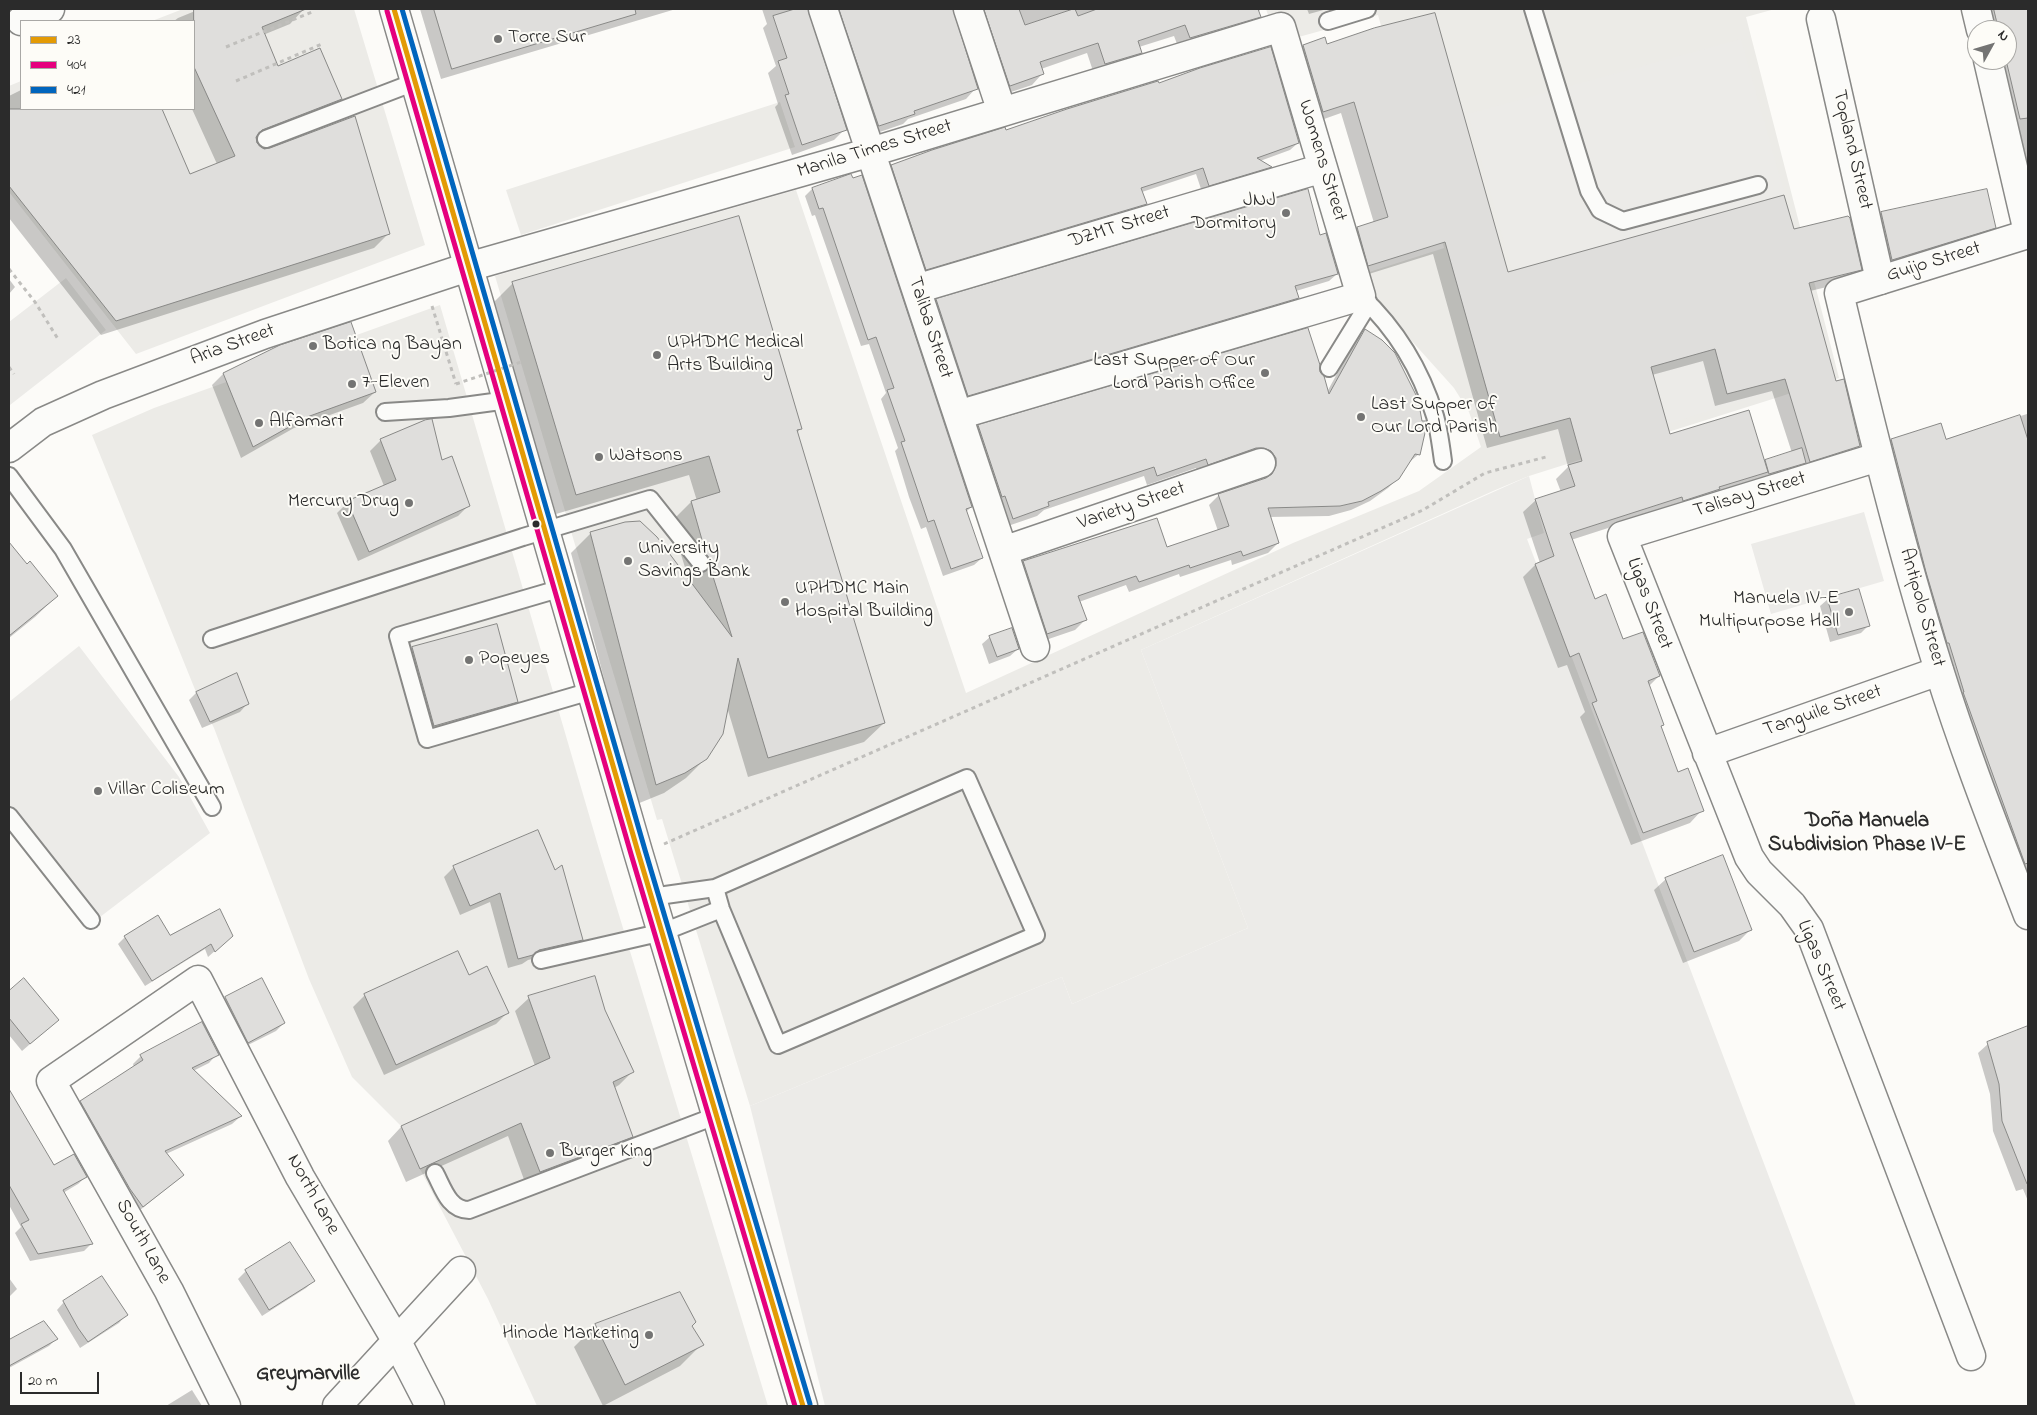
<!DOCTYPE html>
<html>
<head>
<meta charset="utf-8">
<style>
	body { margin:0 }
	#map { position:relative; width:2037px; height:1415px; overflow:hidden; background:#fcfbf8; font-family:"Indie Flower",sans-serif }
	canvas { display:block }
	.frame { position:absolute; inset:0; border:10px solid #2b2b2b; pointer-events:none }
	.legend { position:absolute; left:20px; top:20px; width:175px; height:90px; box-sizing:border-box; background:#fdfcf7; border:1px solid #a9a8a5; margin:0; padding:6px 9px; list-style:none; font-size:15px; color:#2b2b2b }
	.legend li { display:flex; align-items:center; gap:10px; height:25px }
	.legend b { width:25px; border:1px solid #a9a8a5 }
	.north { position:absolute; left:1967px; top:20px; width:50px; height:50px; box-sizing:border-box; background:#fdfcf7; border:1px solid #a9a8a5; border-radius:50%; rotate:51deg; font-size:14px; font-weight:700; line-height:20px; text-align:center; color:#2b2b2b }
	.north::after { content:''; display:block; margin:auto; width:18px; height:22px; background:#747473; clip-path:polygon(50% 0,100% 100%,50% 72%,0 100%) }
	.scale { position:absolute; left:20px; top:1372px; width:79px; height:22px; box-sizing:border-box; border:2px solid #2b2b2b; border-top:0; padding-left:6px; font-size:15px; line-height:18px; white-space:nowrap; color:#2b2b2b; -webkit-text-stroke:4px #fdfcf7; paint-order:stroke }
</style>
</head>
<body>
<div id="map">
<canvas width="2037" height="1415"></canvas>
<div class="frame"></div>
<ul class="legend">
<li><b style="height:6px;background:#e39a04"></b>23</li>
<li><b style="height:6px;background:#e5007d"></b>404</li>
<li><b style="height:6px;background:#0065bd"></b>421</li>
</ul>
<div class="north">N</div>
<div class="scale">20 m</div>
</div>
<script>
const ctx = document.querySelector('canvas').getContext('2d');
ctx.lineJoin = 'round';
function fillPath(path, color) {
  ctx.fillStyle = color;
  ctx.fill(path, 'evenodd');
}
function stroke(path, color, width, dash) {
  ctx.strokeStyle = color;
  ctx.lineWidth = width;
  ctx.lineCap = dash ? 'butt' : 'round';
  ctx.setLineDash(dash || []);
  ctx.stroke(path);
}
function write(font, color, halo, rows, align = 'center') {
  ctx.font = font + ' "Indie Flower",sans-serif';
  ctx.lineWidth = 4;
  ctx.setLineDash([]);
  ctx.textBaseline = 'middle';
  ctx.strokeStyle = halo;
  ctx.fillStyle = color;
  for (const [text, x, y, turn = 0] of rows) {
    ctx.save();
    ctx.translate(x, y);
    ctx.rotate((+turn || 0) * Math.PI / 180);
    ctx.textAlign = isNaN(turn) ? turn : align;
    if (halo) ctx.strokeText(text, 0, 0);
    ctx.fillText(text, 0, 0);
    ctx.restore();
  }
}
const built = new Path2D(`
	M 183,9 L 354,9 L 425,245 L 136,354 L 9,192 L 9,86 L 21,81 L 21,109 L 194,109 L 194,21 L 152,21 Z
	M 1266,9 L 1775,9 L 1746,17 L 1839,378 L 1529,476 L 1493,491 L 1141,650 L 1248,928 L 1072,1004 L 1062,977 L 750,1106 L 662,819 L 657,820 L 495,276 L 796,190 L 966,693 L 1293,543 L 1419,491 L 1481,447 L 1469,412 L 1454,388 L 1375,300 L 1366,273 L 1444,248 L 1378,15 L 1277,43 Z
	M 780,102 L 795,147 L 521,235 L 506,190 Z
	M 440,305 L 599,849 L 768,1406 L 537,1406 L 488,1299 L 420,1169 L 401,1126 L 352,1077 L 309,979 L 214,728 L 196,692 L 92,435 L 154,408 Z`);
const green = new Path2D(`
	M 1741,39 L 1835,372 L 1564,456 L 1468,114 Z
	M 66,278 L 106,330 L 10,405 L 9,322 Z
	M 1529,476 L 1544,533 L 1527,539 L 1856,1406 L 825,1406 L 750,1106 L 1062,977 L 1072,1004 L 1248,928 L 1141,650 Z
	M 1864,512 L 1884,581 L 1771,614 L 1751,544 Z
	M 79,646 L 179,777 L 210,833 L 100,917 L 9,805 L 9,702 Z`);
const shadow = new Path2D(`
	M 200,9 L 304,9 L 290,24 L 263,35 L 277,68 L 341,99 L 326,113 L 255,140 L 256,144 L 389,233 L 374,248 L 101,335 L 9,218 L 9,96 L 21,90 L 21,109 L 161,109 L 189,176 L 217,164 L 192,109 L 194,109 L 194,21 L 174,21 L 178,18 Z
	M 420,9 L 676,9 L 441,79 Z
	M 762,9 L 807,9 L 845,129 L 834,140 L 792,155 L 775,107 L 778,104 L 768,73 L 776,66 L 763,28 L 767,24 Z
	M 823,9 L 952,9 L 976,88 L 966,99 L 908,119 L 903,124 L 868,136 Z
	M 968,9 L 1261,9 L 1258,12 L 1260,16 L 1249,27 L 1179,49 L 1174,36 L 1139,47 L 1141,53 L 1130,63 L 1094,74 L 1087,53 L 1041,69 L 1042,74 L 1032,85 L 999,96 Z
	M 1307,9 L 1327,9 L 1309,14 Z
	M 1985,9 L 2028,9 L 2028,196 L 1997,60 L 2007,60 L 2007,30 L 1990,30 Z
	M 1326,45 L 1507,273 L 1793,231 L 1860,269 L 1848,282 L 1810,291 L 1835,382 L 1859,446 L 1847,458 L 1762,481 L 1761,478 L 1754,484 L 1670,508 L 1571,540 L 1594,600 L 1623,641 L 1659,676 L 1649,686 L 1663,725 L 1660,728 L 1677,774 L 1702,810 L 1690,823 L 1631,845 L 1580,717 L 1585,712 L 1567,665 L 1558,668 L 1523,577 L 1535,565 L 1540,563 L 1523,512 L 1536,500 L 1561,492 L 1556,479 L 1568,467 L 1558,429 L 1487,448 L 1433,254 L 1356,278 L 1345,240 L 1357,228 L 1374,223 L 1341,113 L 1310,124 L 1291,58 L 1303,46 ZM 1703,361 L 1715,406 L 1772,391 L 1792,453 L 1764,463 L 1670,436 L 1652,375 Z
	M 1006,132 L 1298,143 L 1290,150 L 1260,161 L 1270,167 L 1263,174 L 1202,192 L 1196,174 L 1142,192 L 1146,204 L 1138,211 L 919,276 L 884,174 L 892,166 Z
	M 851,176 L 971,507 L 966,512 L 982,558 L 974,565 L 943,576 L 926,527 L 921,529 L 909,497 L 895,451 L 898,448 L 881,399 L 886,393 L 869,344 L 861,346 L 815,215 L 812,216 L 805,196 L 812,189 Z
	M 1881,213 L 1994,227 L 1987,235 L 1884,267 L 1874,220 Z
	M 1320,237 L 1337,274 L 1329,281 L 1296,291 L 1298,298 L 1290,305 L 961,402 L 929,308 L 937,300 Z
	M 9,279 L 15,287 L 9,294 Z
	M 513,283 L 801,428 L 797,433 L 884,723 L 864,742 L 748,777 L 727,707 L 706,758 L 686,778 L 664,793 L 637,804 L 571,553 L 590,534 L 691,585 L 693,584 L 687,574 L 671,522 L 691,502 L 697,501 L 689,475 L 556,514 L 493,303 Z
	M 1308,329 L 1319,373 L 1327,392 L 1355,341 L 1365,331 L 1419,454 L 1407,464 L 1398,478 L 1388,488 L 1370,501 L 1351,510 L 1329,516 L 1269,517 L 1278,543 L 1268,553 L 1232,565 L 1231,560 L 1180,577 L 1179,574 L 1129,592 L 1126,585 L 1079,602 L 1085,620 L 1075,630 L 1037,643 L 1013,572 L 1023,562 L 1166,548 L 1218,531 L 1209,505 L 1219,495 L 1266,479 L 1266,469 L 1198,474 L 1196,468 L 1147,485 L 1144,476 L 1044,510 L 1037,516 L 1002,528 L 968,437 L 978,427 Z
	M 281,347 L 375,392 L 363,403 L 294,428 L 241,458 L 212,385 L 223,374 Z
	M 2027,414 L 2028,418 L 2028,894 L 2001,830 L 1883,448 L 1891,440 L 1945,440 Z
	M 381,440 L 441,462 L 469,505 L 458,516 L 358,561 L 337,513 L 348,502 L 384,486 L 370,451 Z
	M 9,544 L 27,565 L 57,596 L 35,617 L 9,638 Z
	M 1828,599 L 1869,625 L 1861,633 L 1830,642 L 1820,606 Z
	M 496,626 L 517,702 L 509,709 L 426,733 L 405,656 L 412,649 Z
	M 990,637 L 1018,649 L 1010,656 L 989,664 L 982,644 Z
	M 196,693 L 247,704 L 240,712 L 202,728 L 189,700 Z
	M 537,832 L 581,940 L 572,949 L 528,960 L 522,964 L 508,968 L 490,902 L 460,915 L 444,877 L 454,867 Z
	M 1666,879 L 1750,930 L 1739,941 L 1683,963 L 1654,890 Z
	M 157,917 L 170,936 L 225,942 L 208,957 L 205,949 L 145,986 L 118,944 L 125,937 Z
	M 457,953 L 468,976 L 507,1013 L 496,1024 L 384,1075 L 353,1007 L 365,995 Z
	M 24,979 L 58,1020 L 22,1051 L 9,1035 L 9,992 Z
	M 261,980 L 284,1023 L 276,1031 L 240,1049 L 218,1006 L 225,998 Z
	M 529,998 L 604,1011 L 633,1071 L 619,1085 L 614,1088 L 632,1136 L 618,1150 L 526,1185 L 508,1136 L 406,1182 L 388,1141 L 401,1127 L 535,1066 L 515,1011 Z
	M 2028,1027 L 2028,1201 L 2023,1189 L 2016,1191 L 1993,1131 L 1990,1094 L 1978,1053 L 1988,1044 Z
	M 217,1054 L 209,1063 L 193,1071 L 241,1116 L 232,1124 L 166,1154 L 183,1175 L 134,1215 L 73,1111 L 81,1102 L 134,1067 L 133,1064 L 141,1056 Z
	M 21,1112 L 54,1166 L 86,1177 L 78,1184 L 63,1193 L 91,1244 L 84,1251 L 30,1261 L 15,1233 L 21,1227 L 9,1205 L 9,1119 Z
	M 290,1244 L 313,1281 L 306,1288 L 262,1316 L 238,1279 L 246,1271 Z
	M 9,1278 L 17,1289 L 9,1297 Z
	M 64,1302 L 126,1315 L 119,1323 L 80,1348 L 57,1310 Z
	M 43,1323 L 56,1339 L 49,1346 L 9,1368 L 9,1342 Z
	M 596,1325 L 691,1326 L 702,1344 L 680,1366 L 603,1406 L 574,1347 Z
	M 192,1390 L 202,1406 L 166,1406 Z`);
const building = new Path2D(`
	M 194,9 L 306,9 L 262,27 L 278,66 L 320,48 L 342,99 L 262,130 L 256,137 L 257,143 L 264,149 L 270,148 L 355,116 L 390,234 L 116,321 L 9,186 L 9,109 L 162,109 L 190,174 L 235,156 L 194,67 Z
	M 434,9 L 635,9 L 636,14 L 452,69 Z
	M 795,9 L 808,9 L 847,130 L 802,145 L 785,95 L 789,94 L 778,61 L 787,58 L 773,16 Z
	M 839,9 L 953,9 L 978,89 L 914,111 L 915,114 L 879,126 Z
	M 984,9 L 1019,9 L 1025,25 L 1073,9 L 1075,9 L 1078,16 L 1097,9 L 1258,9 L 1261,17 L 1190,38 L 1185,25 L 1138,41 L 1142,53 L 1105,64 L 1098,43 L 1040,62 L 1044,74 L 1010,86 Z
	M 1994,9 L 2028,9 L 2028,118 L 2020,119 L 2006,60 L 2007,30 L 1999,30 Z
	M 1435,13 L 1508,272 L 1784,195 L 1794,229 L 1848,216 L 1850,218 L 1862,270 L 1809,283 L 1836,381 L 1844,379 L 1860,446 L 1810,462 L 1785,379 L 1727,394 L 1715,349 L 1651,367 L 1670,434 L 1749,410 L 1768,472 L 1719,487 L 1720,489 L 1683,501 L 1682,497 L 1570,533 L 1595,599 L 1606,594 L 1623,639 L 1643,632 L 1660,676 L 1648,681 L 1664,725 L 1661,726 L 1678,772 L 1688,768 L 1704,811 L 1643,833 L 1592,703 L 1597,701 L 1579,653 L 1570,657 L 1535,564 L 1554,556 L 1535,499 L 1575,486 L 1568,465 L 1582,461 L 1570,418 L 1500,437 L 1445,242 L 1368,266 L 1357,227 L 1388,217 L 1354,102 L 1323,112 L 1303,45 L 1325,37 L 1327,44 L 1374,28 Z
	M 1271,47 L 1299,143 L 1257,158 L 1272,167 L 1209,186 L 1203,168 L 1141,188 L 1147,204 L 926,270 L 891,165 L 932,150 L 1005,127 L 1006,130 L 1067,109 L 1158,81 L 1159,83 L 1200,68 Z
	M 851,174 L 853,178 L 862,175 L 972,507 L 966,509 L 983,558 L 951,569 L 934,520 L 928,522 L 917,489 L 901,442 L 905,441 L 887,390 L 894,388 L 876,337 L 868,340 L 823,208 L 819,209 L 812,188 Z
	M 1308,189 L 1320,235 L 1326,233 L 1338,274 L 1295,286 L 1299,298 L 968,396 L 936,299 Z
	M 1987,189 L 1996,228 L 1892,260 L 1881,212 Z
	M 739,216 L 802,429 L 797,430 L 885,723 L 768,758 L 738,658 L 723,734 L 707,759 L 685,773 L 656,785 L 590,532 L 625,522 L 640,521 L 657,537 L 732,637 L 710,567 L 711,561 L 706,554 L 691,501 L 720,492 L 709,456 L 576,495 L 512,282 Z
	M 351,322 L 376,392 L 307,417 L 253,447 L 223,373 L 280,345 Z
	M 1308,328 L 1320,365 L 1320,372 L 1324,376 L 1329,394 L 1365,329 L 1382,340 L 1395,353 L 1418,399 L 1422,421 L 1426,421 L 1427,424 L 1420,455 L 1415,454 L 1399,479 L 1381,491 L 1362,501 L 1340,506 L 1268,508 L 1279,543 L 1243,556 L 1241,551 L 1190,568 L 1189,565 L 1139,582 L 1136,576 L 1078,596 L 1087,620 L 1047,634 L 1023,561 L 1157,518 L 1167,547 L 1229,526 L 1218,494 L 1266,478 L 1272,474 L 1276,466 L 1276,458 L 1271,451 L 1264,448 L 1256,448 L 1208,465 L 1206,459 L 1157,476 L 1154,467 L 1048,502 L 1049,506 L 1013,519 L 1005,496 L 1002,497 L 978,425 Z
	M 2020,415 L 2028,440 L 2028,863 L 2025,864 L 1963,692 L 1964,692 L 1949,643 L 1947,643 L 1926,572 L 1891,439 L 1941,423 L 1946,439 Z
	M 432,419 L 442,460 L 452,456 L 470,506 L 369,552 L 347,501 L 396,480 L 380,439 L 425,420 Z
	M 1802,448 L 1806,463 L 1769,474 L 1765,460 Z
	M 9,542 L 27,564 L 30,561 L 58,596 L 9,636 Z
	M 1859,589 L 1870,626 L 1838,635 L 1827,598 Z
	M 497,624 L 518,702 L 434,726 L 412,647 Z
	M 1012,628 L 1019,649 L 997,657 L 989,636 Z
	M 237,673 L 249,704 L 210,722 L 196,692 Z
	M 538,830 L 555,870 L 562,865 L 583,940 L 539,950 L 533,955 L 518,959 L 500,893 L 470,906 L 453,866 Z
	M 1723,855 L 1752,930 L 1694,952 L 1665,878 Z
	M 220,909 L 233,936 L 215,952 L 211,944 L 152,981 L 124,936 L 158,915 L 170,935 Z
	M 458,951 L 469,975 L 487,966 L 509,1013 L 396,1065 L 364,994 Z
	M 595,976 L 605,1010 L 634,1072 L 613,1082 L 633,1137 L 540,1172 L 521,1123 L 420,1169 L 401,1126 L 550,1058 L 528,996 Z
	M 24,978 L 59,1020 L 30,1044 L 9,1018 L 9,991 Z
	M 262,978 L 285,1023 L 248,1043 L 225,997 Z
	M 202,1022 L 219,1055 L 192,1068 L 242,1116 L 165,1151 L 184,1175 L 143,1207 L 130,1189 L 80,1101 L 143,1060 L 140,1055 Z
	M 2028,1026 L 2028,1184 L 2027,1184 L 2002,1121 L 1999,1084 L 1987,1042 Z
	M 9,1089 L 54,1165 L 74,1154 L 87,1177 L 63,1190 L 93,1244 L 38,1254 L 21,1224 L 29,1220 L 9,1185 Z
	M 290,1242 L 315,1281 L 269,1310 L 245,1270 Z
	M 102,1276 L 128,1315 L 88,1342 L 78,1328 L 63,1301 Z
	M 680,1292 L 696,1322 L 692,1326 L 704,1345 L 625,1385 L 595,1324 Z
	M 44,1321 L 58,1339 L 9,1366 L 9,1340 Z`);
const path = new Path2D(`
	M 226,47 L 312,12
	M 236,81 L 322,44
	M 9,269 L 35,302 L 58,339
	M 432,306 L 456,384
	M 9,367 L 14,374
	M 664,844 L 1423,510 L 1485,473 L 1546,457`);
const service = new Path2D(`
	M 1533,9 L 1589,191 L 1600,210 L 1623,221 L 1758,185
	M 1328,21 L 1367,9
	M 266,139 L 415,82
	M 1361,296 C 1396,329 1421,370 1435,416 C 1439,430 1441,446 1443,461
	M 1329,368 L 1369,303
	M 385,412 L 449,408 L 508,400
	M 9,476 L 63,549 L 212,807
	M 562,588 L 398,636 L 427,739 L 591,691
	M 212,639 L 523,537 L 650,499 L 701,563
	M 9,816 L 91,920
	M 651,897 L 715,888 L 967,778 L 1036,935 L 778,1045 L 721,909 L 715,888
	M 541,960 L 663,932 L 721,909
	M 435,1173 C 443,1188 449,1210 469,1210 L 718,1115`);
const minor = new Path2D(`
	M 823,9 L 1035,647
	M 968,9 L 1002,112
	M 1821,19 L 1880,280
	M 21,21 L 50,9
	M 468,267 L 871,152 L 1281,27 L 1361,296 L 958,415
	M 916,289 L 1323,168
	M 1878,457 L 1622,536 L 1749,857 L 1759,872 L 1792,905 L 1809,929 L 1971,1356
	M 1003,551 L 1261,463
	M 1707,753 L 1939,671
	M 226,1406 L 169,1291 L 51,1081 L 198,980 L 300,1177 L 396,1340 L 430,1406
	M 337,1406 L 461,1271`);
const tertiary = new Path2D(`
	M 1976,9 L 1981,30
	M 1988,60 L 2028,232
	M 2028,234 L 1839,293 C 1869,419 1900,545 1939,670 C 1965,753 1997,834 2028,915
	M 9,448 L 43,422 L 103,395 L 265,334 L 468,267`);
const trunk = new Path2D(`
	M 394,9 L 638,852 L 803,1406`);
const pathBridge = new Path2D(`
	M 456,384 L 524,361`);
const bus1 = new Path2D(`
	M 394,9 L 638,852 L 803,1406`);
const bus2 = new Path2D(`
	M 387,11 L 631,854 L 795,1406`);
const bus3 = new Path2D(`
	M 402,9 L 645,850 L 810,1404`);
const markers = [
	[498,39,5,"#747473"],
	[1286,213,5,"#747473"],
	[313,346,5,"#747473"],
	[657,355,5,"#747473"],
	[1265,373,5,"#747473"],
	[352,384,5,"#747473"],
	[1361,417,5,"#747473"],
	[259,423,5,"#747473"],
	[599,457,5,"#747473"],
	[409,503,5,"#747473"],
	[536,524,4.5,"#2b2b2b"],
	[628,561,5,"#747473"],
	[785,602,5,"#747473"],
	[1849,612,5,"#747473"],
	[469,660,5,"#747473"],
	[98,791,5,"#747473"],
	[550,1153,5,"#747473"],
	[649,1335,5,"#747473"]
];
const poiNames = [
	["Torre Sur",508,39],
	["JNJ",1276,202,"right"],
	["Dormitory",1276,225,"right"],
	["UPHDMC Medical",667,344],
	["Arts Building",667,367],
	["Botica ng Bayan",323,346],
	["Last Supper of Our",1255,362,"right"],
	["Lord Parish Office",1255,385,"right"],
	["7-Eleven",362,384],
	["Last Supper of",1371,406],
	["Our Lord Parish",1371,429],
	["Alfamart",269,423],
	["Watsons",609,457],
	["Mercury Drug",399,503,"right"],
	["University",638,550],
	["Savings Bank",638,573],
	["UPHDMC Main",795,590],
	["Hospital Building",795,613],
	["Manuela IV-E",1839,600,"right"],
	["Multipurpose Hall",1839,623,"right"],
	["Popeyes",479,660],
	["Villar Coliseum",108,791],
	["Burger King",560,1153],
	["Hinode Marketing",639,1335,"right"]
];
const streetNames = [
	["Manila Times Street",875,150,-17],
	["Topland Street",1851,150,77],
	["Womens Street",1321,161,73],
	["DZMT Street",1120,228,-17],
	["Guijo Street",1934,263,-17],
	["Taliba Street",929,328,72],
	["Aria Street",233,346,-20],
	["Talisay Street",1750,496,-17],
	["Variety Street",1132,507,-19],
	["Ligas Street",1648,604,69],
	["Antipolo Street",1921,608,74],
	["Tanguile Street",1823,712,-19],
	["Ligas Street",1820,966,67],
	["North Lane",312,1195,61],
	["South Lane",142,1242,61]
];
const neighbourhoodNames = [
	["Doña Manuela",1867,823],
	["Subdivision Phase IV-E",1867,847],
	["Greymarville",308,1376]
];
fillPath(built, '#ecebe7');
fillPath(green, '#ecebe8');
fillPath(shadow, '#0003');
fillPath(building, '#dfdedc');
stroke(building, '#898987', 1);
stroke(service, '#898987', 20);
stroke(minor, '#898987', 31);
stroke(tertiary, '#898987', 31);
stroke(trunk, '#898987', 31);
stroke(path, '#c0bfbc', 3, [4, 4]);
stroke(service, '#fbfbf9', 16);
stroke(minor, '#fbfbf9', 28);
stroke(tertiary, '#fbfbf9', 28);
stroke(trunk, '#fbfbf9', 28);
stroke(pathBridge, '#c0bfbc', 3, [4, 4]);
stroke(bus1, '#e39a04', 5);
stroke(bus2, '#e5007d', 5);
stroke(bus3, '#0065bd', 5);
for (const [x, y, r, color] of markers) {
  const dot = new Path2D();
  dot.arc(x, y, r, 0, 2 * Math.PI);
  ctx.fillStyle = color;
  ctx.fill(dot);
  stroke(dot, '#fdfcf7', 2);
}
write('20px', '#2b2b2b', '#fdfcf7', poiNames, 'left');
write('20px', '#2b2b2b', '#fdfcf7', streetNames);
write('bold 21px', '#2b2b2b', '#fdfcf7', neighbourhoodNames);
</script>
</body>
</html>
